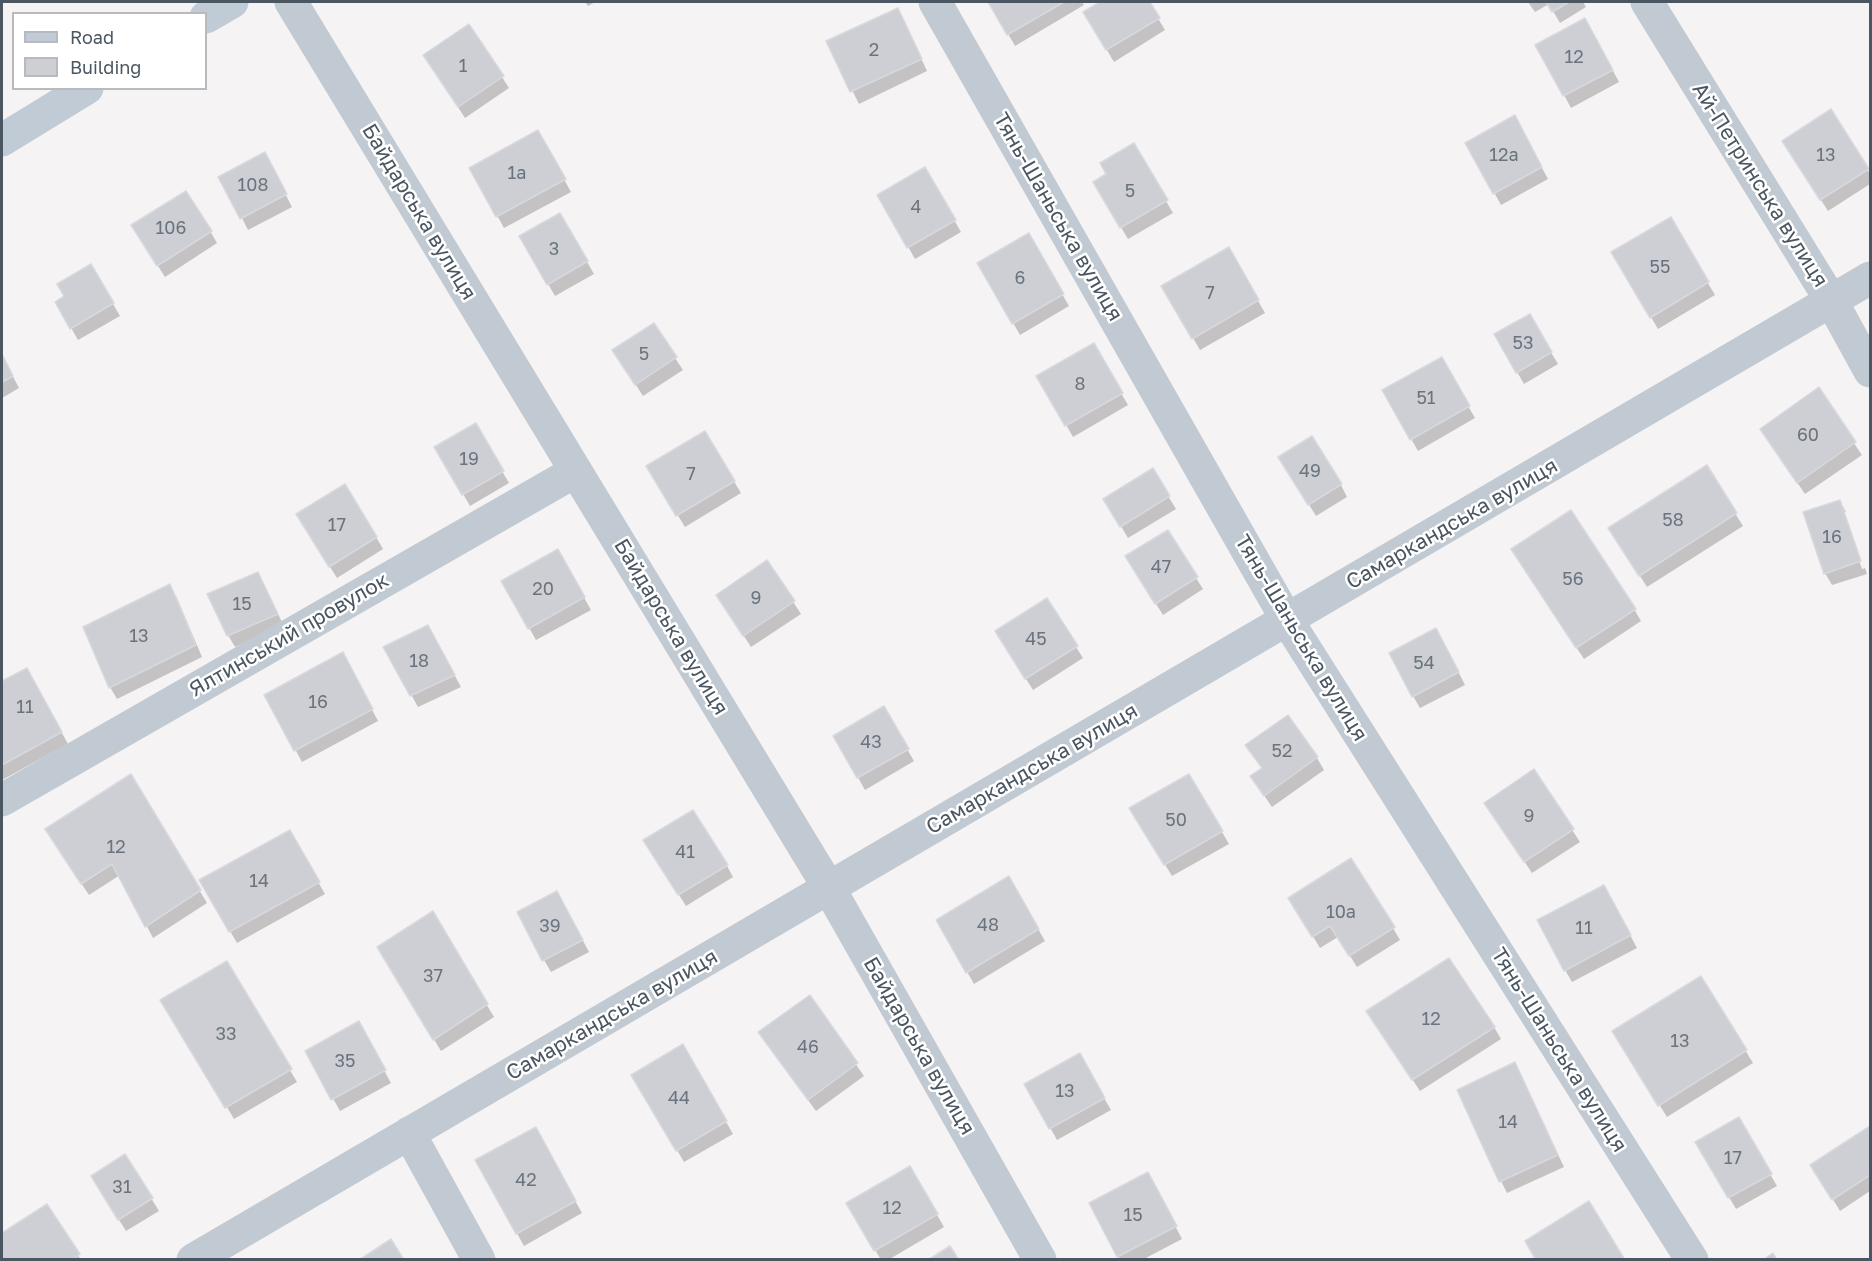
<!DOCTYPE html>
<html>
<head>
<meta charset="utf-8">
<style>
	body { margin:0 }
	#map { position:relative; width:1872px; height:1261px; overflow:hidden; background:#f5f3f3; font-family:"Golos Text",sans-serif }
	canvas { display:block }
	.frame { position:absolute; inset:0; border:3px solid #4a5661; pointer-events:none }
	.legend { position:absolute; left:12px; top:12px; width:195px; height:78px; box-sizing:border-box; background:#fff; border:2px solid #b7bbc0; margin:0; padding:8px 10px; list-style:none; font-size:18px; color:#4a5661 }
	.legend li { display:flex; align-items:center; gap:12px; height:30px }
	.legend b { width:30px; border:2px solid #b7bbc0 }
</style>
</head>
<body>
<div id="map">
<canvas width="1872" height="1261"></canvas>
<div class="frame"></div>
<ul class="legend">
<li><b style="height:8px;background:#c1cbd6"></b>Road</li>
<li><b style="height:16px;background:#cdcfd5"></b>Building</li>
</ul>
</div>
<script>
const ctx = document.querySelector('canvas').getContext('2d');
ctx.lineJoin = 'round';
function fillPath(path, color) {
  ctx.fillStyle = color;
  ctx.fill(path, 'evenodd');
}
function stroke(path, color, width, dash) {
  ctx.strokeStyle = color;
  ctx.lineWidth = width;
  ctx.lineCap = dash ? 'butt' : 'round';
  ctx.setLineDash(dash || []);
  ctx.stroke(path);
}
function write(font, color, halo, rows, align = 'center') {
  ctx.font = font + ' "Golos Text",sans-serif';
  ctx.lineWidth = 5;
  ctx.setLineDash([]);
  ctx.textBaseline = 'middle';
  ctx.strokeStyle = halo;
  ctx.fillStyle = color;
  for (const [text, x, y, turn = 0] of rows) {
    ctx.save();
    ctx.translate(x, y);
    ctx.rotate((+turn || 0) * Math.PI / 180);
    ctx.textAlign = isNaN(turn) ? turn : align;
    if (halo) ctx.strokeText(text, 0, 0);
    ctx.fillText(text, 0, 0);
    ctx.restore();
  }
}
const shadow = new Path2D(`
	M 585,2 L 595,2 L 588,6 Z
	M 990,2 L 1082,2 L 1084,5 L 1015,46 Z
	M 1103,2 L 1148,2 L 1165,30 L 1114,62 L 1085,13 Z
	M 1528,2 L 1583,2 L 1586,7 L 1560,23 L 1549,4 L 1535,12 Z
	M 904,22 L 927,71 L 859,104 L 828,42 Z
	M 1592,32 L 1619,82 L 1571,108 L 1537,45 Z
	M 425,56 L 502,77 L 509,88 L 465,118 Z
	M 1831,111 L 1870,174 L 1870,184 L 1828,211 L 1791,153 Z
	M 1521,129 L 1548,179 L 1501,205 L 1467,143 Z
	M 538,132 L 571,192 L 504,228 L 471,168 Z
	M 1133,145 L 1173,213 L 1128,239 L 1095,183 L 1108,174 Z
	M 271,166 L 292,207 L 248,230 L 242,218 Z
	M 925,169 L 961,232 L 915,259 L 879,195 Z
	M 560,215 L 594,274 L 555,296 L 521,237 Z
	M 1670,219 L 1715,295 L 1658,329 L 1613,252 Z
	M 210,231 L 217,243 L 165,277 L 140,238 Z
	M 1028,235 L 1069,306 L 1020,335 L 979,263 Z
	M 1228,249 L 1265,313 L 1200,350 L 1163,287 Z
	M 91,266 L 120,316 L 78,340 L 57,303 L 66,297 Z
	M 1529,316 L 1558,364 L 1524,384 L 1496,335 Z
	M 653,325 L 683,370 L 643,396 L 621,362 Z
	M 1093,345 L 1128,405 L 1073,437 L 1038,376 Z
	M 2,356 L 19,388 L 2,398 Z
	M 1441,359 L 1475,418 L 1418,451 L 1384,391 Z
	M 1818,390 L 1862,455 L 1805,494 L 1769,441 Z
	M 475,425 L 509,483 L 470,506 L 436,447 Z
	M 705,433 L 741,493 L 685,527 L 648,467 Z
	M 1706,467 L 1743,526 L 1647,587 L 1617,540 Z
	M 1287,469 L 1341,485 L 1347,497 L 1316,516 Z
	M 1152,470 L 1176,509 L 1128,538 L 1105,499 Z
	M 1840,501 L 1846,512 L 1843,512 L 1862,569 L 1865,568 L 1867,574 L 1832,585 L 1825,573 Z
	M 305,527 L 376,537 L 383,549 L 337,578 Z
	M 558,551 L 591,610 L 536,640 L 503,581 Z
	M 767,562 L 801,614 L 751,647 L 725,607 Z
	M 1520,562 L 1634,609 L 1641,621 L 1584,659 Z
	M 1134,569 L 1196,578 L 1203,589 L 1163,615 Z
	M 170,586 L 177,598 L 202,657 L 117,699 L 110,687 Z
	M 264,586 L 284,626 L 235,647 L 228,635 Z
	M 428,627 L 461,687 L 418,707 L 385,647 Z
	M 1443,642 L 1465,685 L 1420,708 L 1413,696 Z
	M 1004,644 L 1076,647 L 1083,658 L 1033,690 Z
	M 349,666 L 378,721 L 302,762 L 266,695 Z
	M 27,670 L 68,744 L 2,780 L 2,683 Z
	M 883,708 L 914,761 L 865,790 L 835,736 Z
	M 1247,746 L 1317,758 L 1324,770 L 1272,807 L 1259,788 L 1263,769 Z
	M 1534,771 L 1580,842 L 1532,873 L 1493,815 Z
	M 131,776 L 207,903 L 153,938 L 120,875 L 89,895 L 54,842 Z
	M 1189,776 L 1229,844 L 1172,876 L 1131,809 Z
	M 289,832 L 325,894 L 237,943 L 201,881 Z
	M 652,852 L 727,866 L 733,877 L 686,906 Z
	M 1009,878 L 1045,941 L 974,984 L 938,921 Z
	M 1611,899 L 1637,948 L 1572,982 L 1565,970 Z
	M 564,905 L 589,952 L 551,972 L 544,960 Z
	M 1297,910 L 1393,928 L 1400,940 L 1357,967 L 1338,937 L 1320,948 Z
	M 432,913 L 494,1017 L 441,1051 L 379,947 Z
	M 226,963 L 297,1082 L 234,1119 L 163,1000 Z
	M 1701,978 L 1753,1063 L 1667,1117 L 1621,1043 Z
	M 809,997 L 864,1076 L 816,1111 L 767,1044 Z
	M 1368,1012 L 1494,1027 L 1501,1039 L 1420,1091 Z
	M 358,1023 L 391,1083 L 340,1111 L 307,1052 Z
	M 682,1046 L 733,1134 L 684,1162 L 633,1075 Z
	M 1079,1055 L 1111,1110 L 1057,1140 L 1026,1084 Z
	M 1515,1064 L 1564,1167 L 1507,1193 L 1501,1181 Z
	M 1738,1119 L 1777,1186 L 1736,1209 L 1697,1143 Z
	M 1870,1128 L 1870,1191 L 1840,1211 L 1812,1165 Z
	M 535,1129 L 582,1213 L 524,1246 L 477,1161 Z
	M 125,1156 L 159,1211 L 126,1231 L 99,1188 Z
	M 910,1168 L 944,1227 L 888,1260 L 881,1260 L 848,1203 Z
	M 1154,1186 L 1182,1239 L 1142,1260 L 1120,1260 L 1091,1204 Z
	M 47,1206 L 81,1260 L 3,1260 L 2,1257 L 2,1235 Z`);
const building = new Path2D(`
	M 988,2 L 1064,2 L 1007,35 Z
	M 1100,2 L 1150,2 L 1160,18 L 1106,50 L 1083,12 Z
	M 1546,2 L 1569,2 L 1552,12 Z
	M 898,8 L 922,59 L 850,92 L 826,41 Z
	M 1585,18 L 1613,70 L 1563,96 L 1535,45 Z
	M 469,24 L 504,76 L 458,107 L 423,55 Z
	M 1831,109 L 1869,169 L 1820,200 L 1782,141 Z
	M 1515,115 L 1542,167 L 1493,194 L 1465,143 Z
	M 538,130 L 566,179 L 496,217 L 469,168 Z
	M 1134,143 L 1168,200 L 1120,228 L 1093,182 L 1106,174 L 1100,163 Z
	M 265,152 L 287,194 L 240,219 L 218,177 Z
	M 925,167 L 956,220 L 907,248 L 877,195 Z
	M 186,191 L 212,231 L 157,266 L 131,225 Z
	M 560,213 L 588,261 L 547,285 L 519,236 Z
	M 1671,217 L 1709,282 L 1650,318 L 1611,252 Z
	M 1029,233 L 1064,294 L 1012,324 L 977,263 Z
	M 1229,247 L 1259,300 L 1192,339 L 1161,286 Z
	M 91,264 L 114,303 L 70,329 L 55,302 L 64,296 L 57,284 Z
	M 1530,314 L 1552,352 L 1516,373 L 1494,334 Z
	M 654,323 L 677,357 L 635,385 L 612,350 Z
	M 1094,343 L 1123,393 L 1065,426 L 1036,376 Z
	M 2,354 L 13,376 L 2,382 Z
	M 1442,357 L 1470,406 L 1410,440 L 1382,390 Z
	M 1819,387 L 1856,442 L 1797,483 L 1760,429 Z
	M 476,423 L 504,471 L 462,495 L 434,447 Z
	M 705,431 L 735,481 L 676,516 L 646,466 Z
	M 1312,436 L 1342,484 L 1308,505 L 1278,457 Z
	M 1707,465 L 1737,513 L 1639,576 L 1608,528 Z
	M 1153,468 L 1170,496 L 1120,527 L 1103,499 Z
	M 345,484 L 377,537 L 329,567 L 296,514 Z
	M 1840,500 L 1861,561 L 1824,574 L 1803,512 Z
	M 1571,510 L 1636,609 L 1576,648 L 1511,549 Z
	M 1168,530 L 1198,577 L 1155,604 L 1125,556 Z
	M 558,549 L 585,597 L 528,629 L 501,581 Z
	M 767,560 L 795,601 L 743,636 L 716,595 Z
	M 258,572 L 278,614 L 227,636 L 207,594 Z
	M 170,584 L 196,645 L 109,688 L 83,627 Z
	M 1047,598 L 1078,646 L 1025,679 L 995,631 Z
	M 428,625 L 455,675 L 410,696 L 383,647 Z
	M 1436,628 L 1459,672 L 1412,697 L 1389,653 Z
	M 343,652 L 373,709 L 294,751 L 264,695 Z
	M 27,668 L 62,732 L 2,765 L 2,681 Z
	M 884,706 L 909,749 L 857,778 L 833,736 Z
	M 1288,715 L 1318,757 L 1264,796 L 1250,776 L 1262,768 L 1245,745 Z
	M 1534,769 L 1574,829 L 1524,862 L 1484,803 Z
	M 131,774 L 201,890 L 145,927 L 112,864 L 81,884 L 45,829 Z
	M 1189,774 L 1223,831 L 1164,865 L 1129,808 Z
	M 693,810 L 728,865 L 678,895 L 643,840 Z
	M 290,830 L 320,882 L 229,932 L 199,880 Z
	M 1351,858 L 1395,927 L 1349,956 L 1330,926 L 1312,937 L 1288,898 Z
	M 1009,876 L 1039,929 L 966,973 L 936,920 Z
	M 1604,885 L 1631,935 L 1564,971 L 1537,920 Z
	M 557,891 L 583,940 L 542,961 L 517,912 Z
	M 433,911 L 488,1004 L 433,1040 L 377,947 Z
	M 1449,958 L 1495,1027 L 1412,1080 L 1366,1011 Z
	M 227,961 L 292,1069 L 225,1108 L 160,1000 Z
	M 1701,976 L 1747,1050 L 1658,1106 L 1612,1031 Z
	M 810,995 L 858,1063 L 808,1100 L 758,1032 Z
	M 359,1021 L 386,1070 L 331,1100 L 305,1051 Z
	M 683,1044 L 727,1121 L 676,1151 L 631,1075 Z
	M 1080,1053 L 1105,1098 L 1049,1129 L 1024,1084 Z
	M 1515,1062 L 1558,1155 L 1499,1182 L 1457,1090 Z
	M 1739,1117 L 1772,1174 L 1728,1198 L 1695,1142 Z
	M 1870,1126 L 1870,1175 L 1832,1200 L 1810,1165 Z
	M 536,1127 L 576,1201 L 516,1234 L 475,1160 Z
	M 125,1154 L 153,1198 L 118,1220 L 91,1176 Z
	M 910,1166 L 938,1214 L 874,1251 L 846,1203 Z
	M 1148,1172 L 1177,1226 L 1117,1257 L 1089,1203 Z
	M 1589,1201 L 1625,1260 L 1536,1260 L 1525,1241 Z
	M 47,1204 L 80,1254 L 73,1260 L 2,1260 L 2,1233 Z
	M 391,1239 L 404,1260 L 359,1260 Z
	M 950,1246 L 959,1260 L 928,1260 Z
	M 1773,1253 L 1777,1260 L 1763,1260 Z`);
const street = new Path2D(`
	M 291,2 L 829,888 L 1040,1260
	M 935,2 L 1287,620 L 1692,1260
	M 1647,2 L 1832,302 L 1870,371
	M 2,800 L 576,471
	M 409,1133 L 479,1260
	M 193,1260 L 1870,278`);
const secondary = new Path2D(`
	M 206,17 L 232,2
	M 2,140 L 87,88`);
const numberNames = [
	["2",874,50],
	["12",1574,57],
	["1",463,66],
	["12а",1504,155],
	["13",1826,155],
	["1а",517,173],
	["108",253,185],
	["5",1130,191],
	["4",916,207],
	["106",171,228],
	["3",554,249],
	["55",1660,267],
	["6",1020,278],
	["7",1210,293],
	["53",1523,343],
	["5",644,354],
	["8",1080,384],
	["51",1426,398],
	["60",1808,435],
	["19",469,459],
	["49",1310,471],
	["7",691,474],
	["58",1673,520],
	["17",337,525],
	["16",1832,537],
	["47",1161,567],
	["56",1573,579],
	["20",543,589],
	["9",756,598],
	["15",242,604],
	["13",139,636],
	["45",1036,639],
	["18",419,661],
	["54",1424,663],
	["16",318,702],
	["11",25,707],
	["43",871,742],
	["52",1282,751],
	["9",1529,816],
	["50",1176,820],
	["12",116,847],
	["41",685,852],
	["14",259,881],
	["10а",1341,912],
	["48",988,925],
	["39",550,926],
	["11",1584,928],
	["37",433,976],
	["12",1431,1019],
	["33",226,1034],
	["13",1680,1041],
	["46",808,1047],
	["35",345,1061],
	["13",1065,1091],
	["44",679,1098],
	["14",1508,1122],
	["17",1733,1158],
	["42",526,1180],
	["31",122,1187],
	["12",892,1208],
	["15",1133,1215]
];
const streetNames = [
	["Ай-Петринська вулиця",1760,185,58],
	["Байдарська вулиця",419,212,59],
	["Тянь-Шаньська вулиця",1058,217,60],
	["Самаркандська вулиця",1452,524,-30],
	["Байдарська вулиця",671,627,59],
	["Ялтинський провулок",289,635,-30],
	["Тянь-Шаньська вулиця",1301,638,59],
	["Самаркандська вулиця",1032,769,-30],
	["Самаркандська вулиця",612,1015,-30],
	["Байдарська вулиця",919,1046,60],
	["Тянь-Шаньська вулиця",1559,1050,58]
];
fillPath(shadow, '#0003');
fillPath(building, '#cdcfd5');
stroke(building, '#d7d9de', 1.5);
stroke(street, '#c1cad2', 33);
stroke(secondary, '#c1cbd6', 33);
write('18px', '#6b747e', null, numberNames);
write('21px', '#4a5661', '#fff', streetNames);
</script>
</body>
</html>
